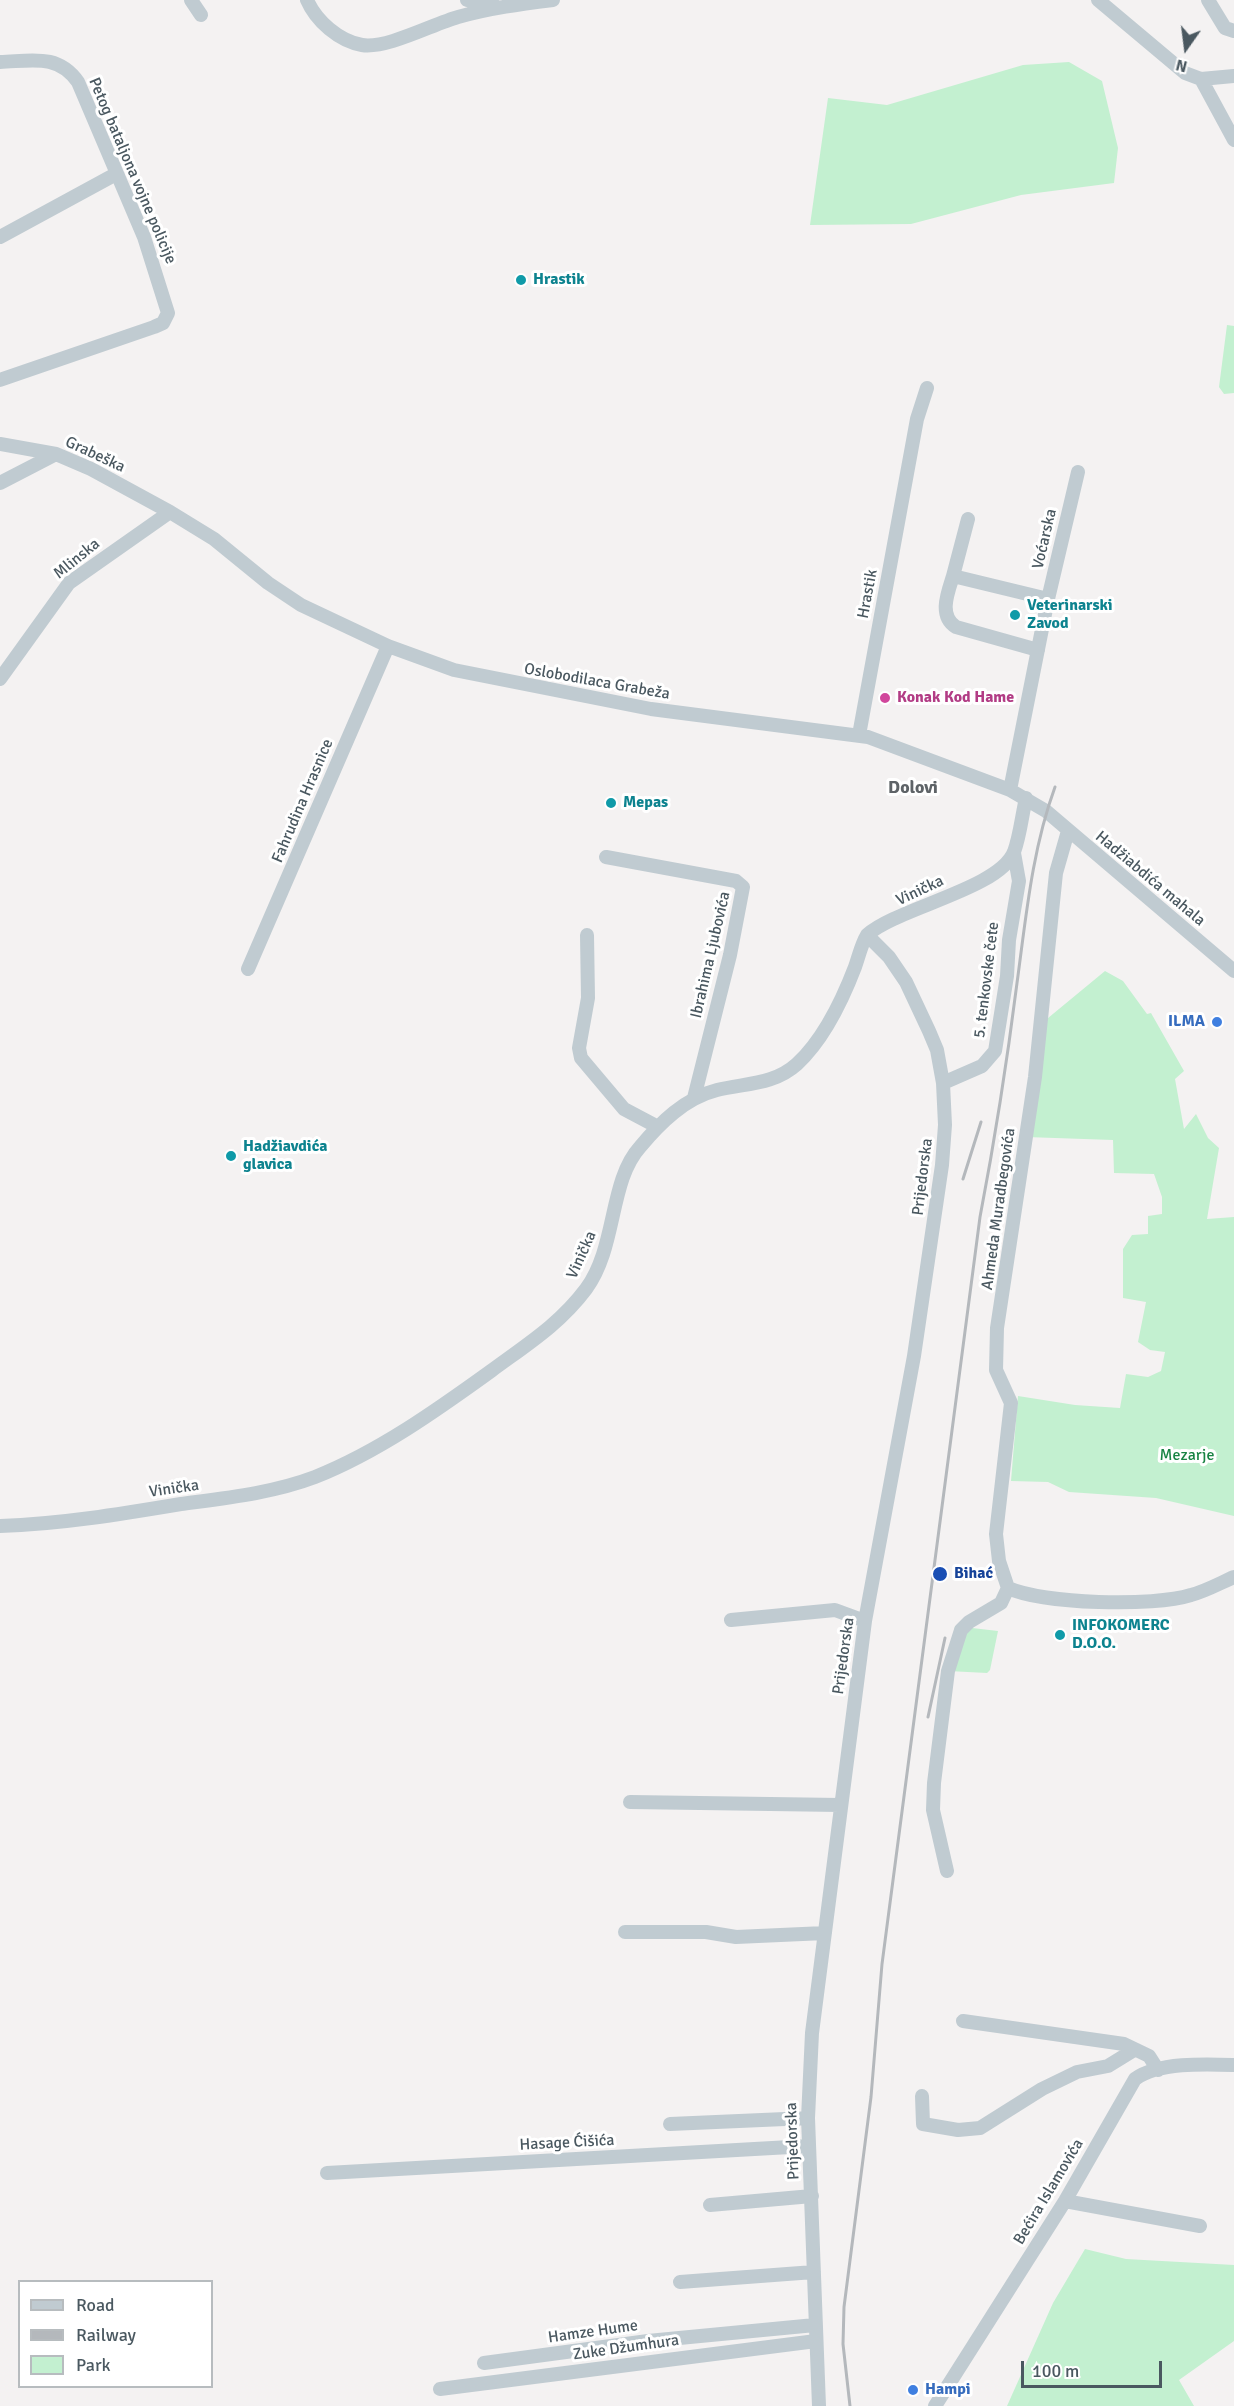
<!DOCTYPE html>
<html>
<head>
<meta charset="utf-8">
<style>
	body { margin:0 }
	#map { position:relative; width:1234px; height:2406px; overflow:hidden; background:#f4f2f2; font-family:Signika,sans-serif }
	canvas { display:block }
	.legend { position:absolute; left:18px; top:2280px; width:195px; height:108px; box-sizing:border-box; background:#fff; border:2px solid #b7bcbf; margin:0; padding:8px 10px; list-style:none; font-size:18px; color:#4a5860 }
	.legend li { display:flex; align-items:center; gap:12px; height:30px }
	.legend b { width:30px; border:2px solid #b7bcbf }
	.north { position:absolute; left:1156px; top:18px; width:60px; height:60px; -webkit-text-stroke:4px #fff; paint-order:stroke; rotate:194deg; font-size:16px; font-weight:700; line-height:24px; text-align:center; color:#4a5860 }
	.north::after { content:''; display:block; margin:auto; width:21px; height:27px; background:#4a5860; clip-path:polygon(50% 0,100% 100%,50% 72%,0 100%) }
	.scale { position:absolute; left:1021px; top:2361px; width:141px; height:27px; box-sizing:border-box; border:3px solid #4a5860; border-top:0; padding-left:8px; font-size:18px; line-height:21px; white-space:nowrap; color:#4a5860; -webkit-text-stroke:4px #fff; paint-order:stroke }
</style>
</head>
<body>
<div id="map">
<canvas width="1234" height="2406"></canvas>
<ul class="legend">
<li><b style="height:8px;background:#c0cbd1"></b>Road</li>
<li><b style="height:8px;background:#b4b8bc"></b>Railway</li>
<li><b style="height:16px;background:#c3f0d0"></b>Park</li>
</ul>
<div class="north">N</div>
<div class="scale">100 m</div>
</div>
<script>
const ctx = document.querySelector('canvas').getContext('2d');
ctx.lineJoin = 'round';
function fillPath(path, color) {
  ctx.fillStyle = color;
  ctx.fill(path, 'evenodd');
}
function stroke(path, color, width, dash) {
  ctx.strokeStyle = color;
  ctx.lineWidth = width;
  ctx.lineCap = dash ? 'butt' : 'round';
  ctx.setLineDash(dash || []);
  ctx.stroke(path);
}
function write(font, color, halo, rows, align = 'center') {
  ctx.font = font + ' Signika,sans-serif';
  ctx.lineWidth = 6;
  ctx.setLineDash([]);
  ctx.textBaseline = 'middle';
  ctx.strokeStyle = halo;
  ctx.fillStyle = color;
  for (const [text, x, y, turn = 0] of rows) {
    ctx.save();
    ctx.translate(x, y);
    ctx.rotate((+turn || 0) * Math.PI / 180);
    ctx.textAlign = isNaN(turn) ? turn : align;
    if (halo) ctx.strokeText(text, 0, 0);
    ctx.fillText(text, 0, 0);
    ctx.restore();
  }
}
const green = new Path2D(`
	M 1069,62 L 1102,81 L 1118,148 L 1114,183 L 1021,195 L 911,224 L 810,225 L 828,98 L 887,105 L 1023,65 Z
	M 1227,325 L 1234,326 L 1234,393 L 1224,394 L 1219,387 Z
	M 1105,971 L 1123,981 L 1147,1014 L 1151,1013 L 1184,1071 L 1175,1079 L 1184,1129 L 1196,1114 L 1208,1138 L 1219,1148 L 1207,1219 L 1234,1217 L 1234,1516 L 1156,1498 L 1069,1492 L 1048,1482 L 1011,1481 L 1018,1396 L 1075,1405 L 1120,1408 L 1126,1374 L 1148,1377 L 1161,1371 L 1165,1352 L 1150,1350 L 1138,1342 L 1146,1302 L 1123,1298 L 1123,1249 L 1132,1235 L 1148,1234 L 1148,1216 L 1162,1214 L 1162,1197 L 1154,1174 L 1114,1173 L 1113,1140 L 1026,1137 L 1042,1023 Z
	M 955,1626 L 998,1631 L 990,1670 L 987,1673 L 948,1671 Z
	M 1085,2249 L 1126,2259 L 1234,2265 L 1234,2341 L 1179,2380 L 1194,2406 L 1007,2406 L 1053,2303 Z`);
const minor = new Path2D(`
	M 191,0 L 201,15
	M 307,0 C 316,21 339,41 362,45 C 387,49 433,24 458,17 C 490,8 521,4 553,0
	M 467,0 L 495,6
	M 1098,0 L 1185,73 L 1201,79 L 1234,76
	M 1208,0 L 1225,28 L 1234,31
	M 0,62 C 31,61 58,53 78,82 L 144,237 L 168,313 L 163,323 L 154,327 L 0,380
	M 1201,79 L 1234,140
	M 0,237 L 116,174
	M 0,444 L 56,454 L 91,469 L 170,512 L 214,539 L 268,583 L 301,605 L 388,646 L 454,670 L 651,709 L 868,737 L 1010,790 L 1046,811 L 1234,971
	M 0,483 L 56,454
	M 953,576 L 968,519
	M 1038,650 L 956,627 C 938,616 948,592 953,576 L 1048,599
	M 0,679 L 69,583 L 170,512
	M 859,735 L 917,419 L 927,388
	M 1010,790 L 1048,599 L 1078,472
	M 606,857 L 736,881 L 743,887 L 730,955 L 694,1098
	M 587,935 L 588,998 L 579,1048 L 581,1058 L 624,1109 L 658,1127
	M 248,969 L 388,646
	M 943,1083 L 982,1066 L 995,1051 L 1007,976 L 1009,940 L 1019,881 L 1014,853
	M 0,1526 C 61,1524 121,1514 181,1504 C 226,1498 273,1493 315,1477 C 378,1452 437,1410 491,1371 C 526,1345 559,1325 586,1289 C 617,1247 609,1181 640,1147 C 660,1123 685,1098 717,1090 C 745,1083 774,1085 797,1064 C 824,1039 842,1001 855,967 C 859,956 861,945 867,935 C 897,908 999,889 1014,852 C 1020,836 1022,815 1026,798
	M 1008,1588 L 999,1561 L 996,1534 L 1011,1403 L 996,1370 L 997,1328 L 1035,1077 L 1056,873 L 1068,831
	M 1008,1588 C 1044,1604 1153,1607 1191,1595 C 1206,1591 1220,1583 1234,1577
	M 731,1620 L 835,1610 L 865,1621
	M 630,1802 L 840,1805
	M 947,1871 L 933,1810 L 934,1783 L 948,1671 L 961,1630 L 969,1622 L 1001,1603 L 1008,1588
	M 625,1932 L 706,1932 L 736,1937 L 825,1933
	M 963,2021 L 1124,2044 L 1149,2056 L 1158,2070
	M 922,2096 L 923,2124 L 958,2130 L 980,2128 L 1042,2089 L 1077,2072 L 1108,2066 L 1134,2050
	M 670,2124 L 808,2118
	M 327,2173 L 808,2146
	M 1065,2201 L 1200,2226
	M 710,2205 L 812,2196
	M 680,2282 L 814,2272
	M 484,2363 L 648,2341 L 815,2325
	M 440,2389 L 816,2341
	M 819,2406 L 808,2118 L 812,2033 L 865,1621 L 914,1356 L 942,1165 L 945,1125 L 943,1083 L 937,1050 L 929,1031 L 906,982 L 889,957 L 867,935
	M 935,2406 L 1065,2201 L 1135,2079 C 1158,2062 1206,2064 1234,2065`);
const rail = new Path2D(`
	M 963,1179 L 981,1122
	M 928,1717 L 945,1638
	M 850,2406 L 843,2344 L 844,2307 L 871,2097 L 882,1964 L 980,1217 C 995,1139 1007,1062 1017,983 C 1026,917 1032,850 1055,787`);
const markers = [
	[521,280,6,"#0f9aa8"],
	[1015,615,6,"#0f9aa8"],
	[885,698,6,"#d1479c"],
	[611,803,6,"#0f9aa8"],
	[1217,1022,6,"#3f7fe0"],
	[231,1156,6,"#0f9aa8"],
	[940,1574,8,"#1a4fb4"],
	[1060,1635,6,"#0f9aa8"],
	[913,2390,6,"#3f7fe0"]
];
const streetNames = [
	["Petog bataljona vojne policije",132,171,67],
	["Grabeška",95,455,25],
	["Voćarska",1045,539,-77],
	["Mlinska",77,559,-39],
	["Hrastik",868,594,-79],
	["Oslobodilaca Grabeža",597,682,10],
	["Fahrudina Hrasnice",303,801,-67],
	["Hadžiabdića mahala",1150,879,40],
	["Vinička",920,891,-25],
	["Ibrahima Ljubovića",711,955,-77],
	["5. tenkovske čete",987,980,-83],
	["Prijedorska",923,1177,-83],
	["Ahmeda Muradbegovića",999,1209,-82],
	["Vinička",582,1255,-66],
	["Vinička",174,1489,-8],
	["Prijedorska",844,1656,-82],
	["Prijedorska",793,2141,-92],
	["Hasage Ćišića",567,2143,-3],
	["Bećira Islamovića",1049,2192,-59],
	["Hamze Hume",593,2332,-8],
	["Zuke Džumhura",626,2348,-8]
];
const cultureNames = [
	["Hrastik",533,280],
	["Veterinarski",1027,606],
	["Zavod",1027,624],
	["Mepas",623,803],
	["Hadžiavdića",243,1147],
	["glavica",243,1165],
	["INFOKOMERC",1072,1626],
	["D.O.O.",1072,1644]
];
const hotelNames = [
	["Konak Kod Hame",897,698]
];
const shopNames = [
	["ILMA",1205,1022],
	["Hampi",925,2390,"left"]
];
const parkNames = [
	["Mezarje",1187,1456]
];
const transitNames = [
	["Bihać",954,1574]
];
const neighbourhoodNames = [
	["Dolovi",913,788]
];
fillPath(green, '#c3f0d0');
stroke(minor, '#c0cbd1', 14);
stroke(rail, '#b4b8bc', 3);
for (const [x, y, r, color] of markers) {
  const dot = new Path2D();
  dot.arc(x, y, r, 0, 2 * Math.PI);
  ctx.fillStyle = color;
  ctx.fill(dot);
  stroke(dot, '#fff', 2);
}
write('16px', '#4a5860', '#fff', streetNames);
write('bold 16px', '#0d838f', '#fff', cultureNames, 'left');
write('bold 16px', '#b23c85', '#fff', hotelNames, 'left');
write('bold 16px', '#366cbe', '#fff', shopNames, 'right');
write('16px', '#188343', '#fff', parkNames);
write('bold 16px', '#164399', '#fff', transitNames, 'left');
write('bold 18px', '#5e6367', '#fff', neighbourhoodNames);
</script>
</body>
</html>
